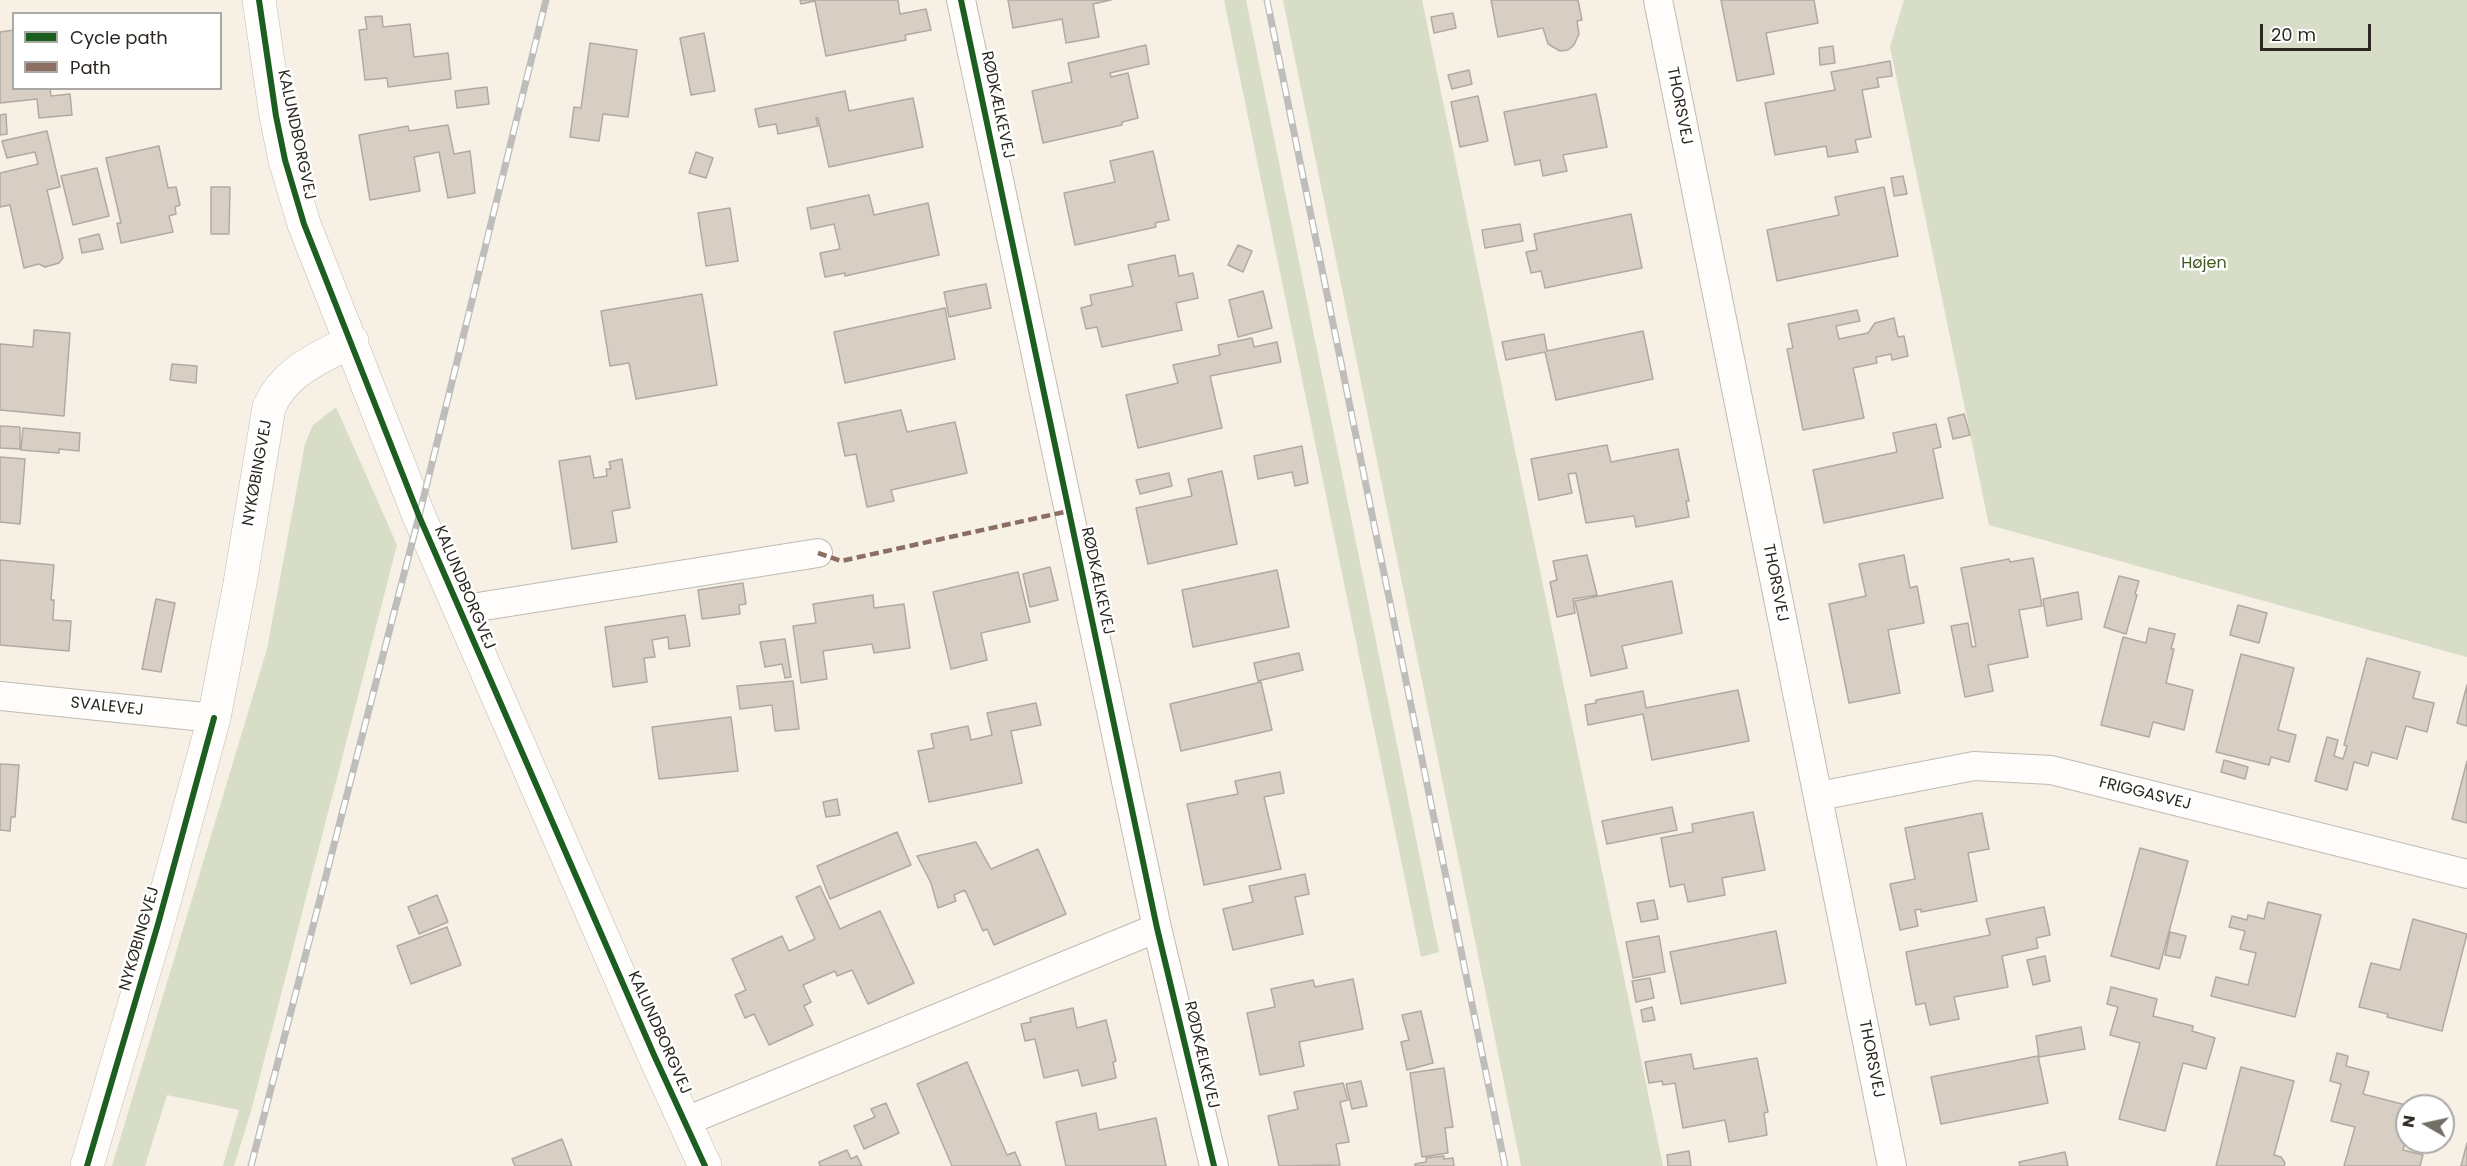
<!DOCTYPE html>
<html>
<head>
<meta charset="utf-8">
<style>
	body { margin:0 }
	#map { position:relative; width:2467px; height:1166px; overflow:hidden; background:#f6f0e5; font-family:Poppins,sans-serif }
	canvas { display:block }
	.legend { position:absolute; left:12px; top:12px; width:210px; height:78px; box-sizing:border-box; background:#fff; border:2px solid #aba9a6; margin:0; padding:8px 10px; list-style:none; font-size:18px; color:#2c2821 }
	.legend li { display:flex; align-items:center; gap:12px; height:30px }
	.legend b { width:30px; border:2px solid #aba9a6 }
	.north { position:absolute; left:2395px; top:1094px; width:60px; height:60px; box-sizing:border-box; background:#fff; border:2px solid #aba9a6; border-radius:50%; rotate:279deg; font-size:16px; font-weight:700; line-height:24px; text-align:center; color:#2c2821 }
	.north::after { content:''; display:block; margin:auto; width:21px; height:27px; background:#736e66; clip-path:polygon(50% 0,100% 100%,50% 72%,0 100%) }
	.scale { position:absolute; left:2260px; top:24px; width:111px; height:27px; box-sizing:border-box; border:3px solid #2c2821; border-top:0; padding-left:8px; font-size:18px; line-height:21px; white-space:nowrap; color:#2c2821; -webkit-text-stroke:4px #fff; paint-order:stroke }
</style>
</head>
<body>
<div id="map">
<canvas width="2467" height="1166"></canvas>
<ul class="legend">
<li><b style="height:8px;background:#1b5e20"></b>Cycle path</li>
<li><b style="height:8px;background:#8d6e63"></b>Path</li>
</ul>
<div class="north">N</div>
<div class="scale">20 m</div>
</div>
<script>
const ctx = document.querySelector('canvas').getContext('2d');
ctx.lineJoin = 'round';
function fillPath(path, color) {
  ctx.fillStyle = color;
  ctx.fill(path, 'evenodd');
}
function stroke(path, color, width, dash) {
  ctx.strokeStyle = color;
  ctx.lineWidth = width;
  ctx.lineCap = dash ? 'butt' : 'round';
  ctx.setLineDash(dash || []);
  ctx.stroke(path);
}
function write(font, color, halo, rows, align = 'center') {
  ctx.font = font + ' Poppins,sans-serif';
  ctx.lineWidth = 5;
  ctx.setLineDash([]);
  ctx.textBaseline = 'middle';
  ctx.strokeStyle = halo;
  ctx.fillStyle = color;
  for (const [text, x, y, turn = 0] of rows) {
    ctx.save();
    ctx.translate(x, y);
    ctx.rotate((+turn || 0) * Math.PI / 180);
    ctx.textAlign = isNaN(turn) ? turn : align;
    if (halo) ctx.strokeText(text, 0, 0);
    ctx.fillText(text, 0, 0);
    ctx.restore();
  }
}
const green = new Path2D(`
	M 1224,0 L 1246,0 L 1439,952 L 1421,957 Z
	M 1283,0 L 1422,0 L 1663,1166 L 1521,1166 Z
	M 1904,0 L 2467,0 L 2467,657 L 1989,525 L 1890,47 Z
	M 336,407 L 397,545 L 251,1111 L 234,1166 L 223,1166 L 239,1110 L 167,1095 L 145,1166 L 112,1166 L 267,649 L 305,444 L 313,425 Z`);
const building = new Path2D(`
	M 800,0 L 898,0 L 900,14 L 926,9 L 931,30 L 905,35 L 906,40 L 826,56 L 815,1 L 801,4 Z
	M 1008,0 L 1111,0 L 1093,4 L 1099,37 L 1066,43 L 1062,19 L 1013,28 Z
	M 1491,0 L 1578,0 L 1582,20 L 1577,21 L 1579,34 L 1574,45 L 1568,50 L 1560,51 L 1548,44 L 1543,28 L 1498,37 Z
	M 1721,0 L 1814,0 L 1818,23 L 1766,33 L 1774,74 L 1737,81 Z
	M 1453,13 L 1456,28 L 1434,33 L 1431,17 Z
	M 382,16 L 383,27 L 410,24 L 414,57 L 448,53 L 451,79 L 388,87 L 387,78 L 365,80 L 359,30 L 367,29 L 365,17 Z
	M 14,30 L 14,88 L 50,88 L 51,96 L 70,94 L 72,115 L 39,118 L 37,99 L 0,103 L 0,32 Z
	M 704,33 L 715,91 L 691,95 L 680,38 Z
	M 590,43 L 637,50 L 628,117 L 603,114 L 599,141 L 570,137 L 574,107 L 581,108 Z
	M 1146,45 L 1149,64 L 1110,73 L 1111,77 L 1128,73 L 1138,118 L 1122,122 L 1122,125 L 1043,143 L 1032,91 L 1072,82 L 1068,63 Z
	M 1833,46 L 1835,63 L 1820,65 L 1819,48 Z
	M 1890,61 L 1892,76 L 1877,78 L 1879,87 L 1862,90 L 1871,137 L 1855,140 L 1858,152 L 1828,157 L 1826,146 L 1775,155 L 1765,103 L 1835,90 L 1831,72 Z
	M 1469,70 L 1472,84 L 1452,89 L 1448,75 Z
	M 487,87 L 489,104 L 457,108 L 455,91 Z
	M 845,91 L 849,111 L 913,98 L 923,147 L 829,167 L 818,118 L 816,118 L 818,126 L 778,134 L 776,124 L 759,127 L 755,109 Z
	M 1596,94 L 1607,147 L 1563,155 L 1567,171 L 1543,176 L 1540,160 L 1515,165 L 1504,112 Z
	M 1478,96 L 1488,141 L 1460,147 L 1451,102 Z
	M 6,114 L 7,134 L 0,135 L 0,115 Z
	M 448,125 L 454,154 L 470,151 L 475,193 L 448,198 L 439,152 L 414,157 L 420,191 L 370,200 L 359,135 L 408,126 L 409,131 Z
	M 47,131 L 60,187 L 47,190 L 63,258 L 59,263 L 45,267 L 39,264 L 24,268 L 10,205 L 0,207 L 0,173 L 38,164 L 35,152 L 7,158 L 2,141 Z
	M 159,146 L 168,188 L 176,187 L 180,205 L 175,207 L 176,214 L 169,216 L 173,232 L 121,243 L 117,223 L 121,223 L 106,158 Z
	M 1153,151 L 1169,220 L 1155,223 L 1156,227 L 1075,245 L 1064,193 L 1115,182 L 1110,161 Z
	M 696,152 L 713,158 L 706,178 L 689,173 Z
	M 97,168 L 109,216 L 73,225 L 61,176 Z
	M 1903,176 L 1907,194 L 1894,196 L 1891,178 Z
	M 211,187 L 230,187 L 229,234 L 211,234 Z
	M 1884,187 L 1898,256 L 1777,281 L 1767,230 L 1839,215 L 1835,197 Z
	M 869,195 L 874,215 L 928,203 L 939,255 L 845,276 L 845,273 L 825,277 L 820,253 L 840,249 L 834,224 L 811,229 L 807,208 Z
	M 730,208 L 738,261 L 706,266 L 698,213 Z
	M 1631,214 L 1642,268 L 1545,288 L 1541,271 L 1531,273 L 1526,252 L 1537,250 L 1534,234 Z
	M 1520,224 L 1523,241 L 1485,248 L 1482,230 Z
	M 99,234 L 103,249 L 82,253 L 79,239 Z
	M 1238,245 L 1252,251 L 1243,272 L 1228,265 Z
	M 1175,255 L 1179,276 L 1193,273 L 1198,298 L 1176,303 L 1182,330 L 1102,347 L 1097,327 L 1086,329 L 1081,308 L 1092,305 L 1090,295 L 1133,286 L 1128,265 Z
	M 986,284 L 991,308 L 949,317 L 944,292 Z
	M 1263,291 L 1272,328 L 1238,337 L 1229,300 Z
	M 702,294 L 717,385 L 636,399 L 629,363 L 610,366 L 601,311 Z
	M 945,308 L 955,359 L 845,383 L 834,332 Z
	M 1857,310 L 1860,321 L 1836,326 L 1839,339 L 1868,333 L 1875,323 L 1894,318 L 1898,337 L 1904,336 L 1908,356 L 1892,360 L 1891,354 L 1876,357 L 1877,363 L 1853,368 L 1864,418 L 1803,430 L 1787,349 L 1793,348 L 1788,324 Z
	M 34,330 L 70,333 L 64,416 L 0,410 L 0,344 L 33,347 Z
	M 1643,331 L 1653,379 L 1556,400 L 1545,352 L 1506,360 L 1502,342 L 1544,334 L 1547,351 Z
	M 1252,338 L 1254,347 L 1277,342 L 1281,362 L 1210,376 L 1222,428 L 1138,448 L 1126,395 L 1178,383 L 1173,365 L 1220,355 L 1218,345 Z
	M 172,364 L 197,366 L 196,383 L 170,380 Z
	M 901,410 L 907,432 L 955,422 L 967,473 L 891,490 L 894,501 L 867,507 L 856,454 L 845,456 L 838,423 Z
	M 1964,414 L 1970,435 L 1953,439 L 1948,418 Z
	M 1936,424 L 1941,447 L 1933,449 L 1943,498 L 1824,523 L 1813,470 L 1897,452 L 1893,433 Z
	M 0,426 L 20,427 L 20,449 L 0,448 Z
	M 23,428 L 80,433 L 79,451 L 59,449 L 59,453 L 21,450 Z
	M 1607,445 L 1611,462 L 1678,449 L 1689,501 L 1686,501 L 1689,517 L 1636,527 L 1634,516 L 1586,523 L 1576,473 L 1568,474 L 1572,493 L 1539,500 L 1531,459 Z
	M 1302,446 L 1308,483 L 1295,486 L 1292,472 L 1258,479 L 1254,456 Z
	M 590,456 L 594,478 L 607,476 L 606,469 L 611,469 L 609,462 L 622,459 L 630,508 L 612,511 L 617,542 L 572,549 L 559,461 Z
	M 0,457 L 25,459 L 20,524 L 0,522 Z
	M 1222,471 L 1237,544 L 1148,564 L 1136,508 L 1192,496 L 1188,479 Z
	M 1169,473 L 1172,486 L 1140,494 L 1136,480 Z
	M 1587,555 L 1597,595 L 1573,599 L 1575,613 L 1557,617 L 1550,582 L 1557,580 L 1553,561 Z
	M 1904,555 L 1910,588 L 1917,586 L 1924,623 L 1888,630 L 1900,693 L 1849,703 L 1829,604 L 1866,596 L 1859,564 Z
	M 2033,558 L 2042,606 L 2019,610 L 2028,657 L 1988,665 L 1993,691 L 1965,697 L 1951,626 L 1968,623 L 1972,647 L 1976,646 L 1961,568 L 2009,559 L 2010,562 Z
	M 0,560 L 54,565 L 51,600 L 54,600 L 53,620 L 71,621 L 69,651 L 0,645 Z
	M 1050,567 L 1058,600 L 1030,607 L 1023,574 Z
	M 1277,570 L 1289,627 L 1193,647 L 1182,590 Z
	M 1018,572 L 1030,622 L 981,633 L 987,660 L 951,669 L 933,592 Z
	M 2119,576 L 2139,581 L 2135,594 L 2137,595 L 2126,634 L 2104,627 Z
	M 1672,581 L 1682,633 L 1622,646 L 1627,668 L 1591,676 L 1575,601 Z
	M 743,583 L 746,604 L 739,605 L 740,614 L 702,619 L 698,590 Z
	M 2078,592 L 2082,619 L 2047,626 L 2043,599 Z
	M 873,595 L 874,608 L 904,604 L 910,648 L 874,653 L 872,644 L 823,651 L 827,679 L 801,683 L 793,626 L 816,623 L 813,604 Z
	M 156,599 L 175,603 L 161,672 L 142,669 Z
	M 2238,605 L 2267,613 L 2259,643 L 2230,635 Z
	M 685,615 L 690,646 L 669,649 L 668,637 L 652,640 L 655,657 L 644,658 L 647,682 L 613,687 L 605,627 Z
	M 2149,628 L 2175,634 L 2171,649 L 2174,649 L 2166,683 L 2193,690 L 2184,730 L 2153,722 L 2149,737 L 2101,725 L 2123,637 L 2146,643 Z
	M 785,639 L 791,677 L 785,678 L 782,664 L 765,667 L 760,642 Z
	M 1299,653 L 1303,670 L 1258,681 L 1254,663 Z
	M 2241,654 L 2294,668 L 2278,730 L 2296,735 L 2289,762 L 2271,757 L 2269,765 L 2216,752 Z
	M 2367,658 L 2420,672 L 2413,698 L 2434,703 L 2427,732 L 2406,726 L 2397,759 L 2372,752 L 2368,766 L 2354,762 L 2347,790 L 2315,781 L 2327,737 L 2338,740 L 2334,756 L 2343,759 L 2347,746 L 2344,745 Z
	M 793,681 L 799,729 L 775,731 L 772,705 L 740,709 L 737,686 Z
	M 1261,682 L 1272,730 L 1181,751 L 1170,704 Z
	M 2467,685 L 2467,726 L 2457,723 Z
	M 1738,690 L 1749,741 L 1652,760 L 1643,714 L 1588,725 L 1585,705 L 1596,703 L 1596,700 L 1643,691 L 1646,708 Z
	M 1036,703 L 1041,725 L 1011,731 L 1022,783 L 929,802 L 918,751 L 934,748 L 931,734 L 968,726 L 971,740 L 992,735 L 987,713 Z
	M 731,717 L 738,771 L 659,779 L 652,727 Z
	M 2224,760 L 2248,767 L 2245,779 L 2221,772 Z
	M 2467,761 L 2467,823 L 2452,819 Z
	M 0,764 L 19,765 L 15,817 L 11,817 L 10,831 L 0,830 Z
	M 1280,772 L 1284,793 L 1264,797 L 1281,869 L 1204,885 L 1187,804 L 1238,794 L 1235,781 Z
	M 837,799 L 840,815 L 826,817 L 823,802 Z
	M 1672,807 L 1677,830 L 1607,844 L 1602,821 Z
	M 1753,812 L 1765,870 L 1722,878 L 1725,895 L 1688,902 L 1684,884 L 1670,887 L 1661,838 L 1693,832 L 1692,824 Z
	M 1982,813 L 1989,849 L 1968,853 L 1977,901 L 1921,912 L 1921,909 L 1915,910 L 1918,926 L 1900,930 L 1890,884 L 1915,879 L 1905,828 Z
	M 897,832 L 911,865 L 830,899 L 817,866 Z
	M 976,842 L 991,869 L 1038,849 L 1066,914 L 994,945 L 987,929 L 983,931 L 965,890 L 954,895 L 956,901 L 938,908 L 931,883 L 917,856 Z
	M 2140,848 L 2188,861 L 2159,969 L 2111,956 Z
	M 1305,874 L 1309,894 L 1295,897 L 1303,934 L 1233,950 L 1223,909 L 1253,902 L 1249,886 Z
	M 820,886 L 840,929 L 880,911 L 914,983 L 868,1004 L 852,970 L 837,976 L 835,971 L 803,985 L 811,1002 L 804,1006 L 813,1025 L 769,1045 L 754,1014 L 745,1018 L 735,995 L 746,990 L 732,959 L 782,936 L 789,951 L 815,939 L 796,897 Z
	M 437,895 L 448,922 L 419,934 L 408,907 Z
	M 1654,900 L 1658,919 L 1641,922 L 1637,903 Z
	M 2268,902 L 2321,915 L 2295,1017 L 2211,996 L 2216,977 L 2248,985 L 2256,953 L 2240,949 L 2245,931 L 2229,927 L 2232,916 L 2247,920 L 2248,915 L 2264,919 Z
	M 2044,907 L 2050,935 L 2036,938 L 2038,948 L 2002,956 L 2008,987 L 1954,997 L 1959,1019 L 1930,1025 L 1925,1003 L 1916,1005 L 1906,952 L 1990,935 L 1986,919 Z
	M 2413,919 L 2467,934 L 2442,1031 L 2387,1017 L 2388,1014 L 2359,1007 L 2371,963 L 2400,970 Z
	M 447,927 L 461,965 L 411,984 L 397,946 Z
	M 1776,931 L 1786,983 L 1681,1004 L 1670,952 Z
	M 2170,932 L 2186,936 L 2180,958 L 2165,955 Z
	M 1659,936 L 1665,972 L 1633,978 L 1626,942 Z
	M 2045,956 L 2050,981 L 2033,985 L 2027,960 Z
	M 1650,978 L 1654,998 L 1636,1002 L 1632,981 Z
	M 1353,979 L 1363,1029 L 1299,1042 L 1304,1066 L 1260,1075 L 1247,1013 L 1275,1007 L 1271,989 L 1313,980 L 1315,987 Z
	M 2111,987 L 2157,999 L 2153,1016 L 2193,1026 L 2192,1031 L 2215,1038 L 2206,1069 L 2183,1063 L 2165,1131 L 2119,1119 L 2140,1043 L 2110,1035 L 2118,1007 L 2107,1004 Z
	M 1652,1007 L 1655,1020 L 1643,1022 L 1641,1010 Z
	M 1073,1008 L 1077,1028 L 1106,1020 L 1116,1061 L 1113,1062 L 1116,1078 L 1082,1086 L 1078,1070 L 1044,1078 L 1035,1039 L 1025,1041 L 1021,1024 L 1031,1022 L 1030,1018 Z
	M 1421,1011 L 1433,1063 L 1407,1070 L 1401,1042 L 1409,1040 L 1402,1015 Z
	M 2081,1027 L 2085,1049 L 2039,1057 L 2036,1036 Z
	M 2337,1053 L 2348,1056 L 2346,1066 L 2369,1072 L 2363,1094 L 2410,1106 L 2407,1106 L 2407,1135 L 2403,1150 L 2423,1155 L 2420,1166 L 2344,1166 L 2355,1127 L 2331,1121 L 2341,1084 L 2330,1081 Z
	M 1691,1054 L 1694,1069 L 1757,1058 L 1768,1112 L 1764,1113 L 1767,1135 L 1729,1142 L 1725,1120 L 1683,1128 L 1675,1083 L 1663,1085 L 1662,1081 L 1649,1083 L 1645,1062 Z
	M 2038,1056 L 2048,1103 L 1941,1124 L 1931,1077 Z
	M 967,1062 L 1007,1155 L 1015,1152 L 1021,1166 L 952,1166 L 917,1084 Z
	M 2241,1067 L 2294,1081 L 2274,1155 L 2281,1157 L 2285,1163 L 2284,1166 L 2216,1166 Z
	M 1444,1068 L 1453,1127 L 1445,1128 L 1448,1153 L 1422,1157 L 1410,1073 Z
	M 1361,1081 L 1367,1106 L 1352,1109 L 1346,1084 Z
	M 1343,1083 L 1348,1100 L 1340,1102 L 1349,1142 L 1336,1144 L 1340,1165 L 1279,1166 L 1268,1116 L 1298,1109 L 1294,1092 Z
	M 886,1103 L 899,1133 L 864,1149 L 854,1126 L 875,1117 L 871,1109 Z
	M 1096,1113 L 1099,1130 L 1156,1118 L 1166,1166 L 1066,1166 L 1056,1122 Z
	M 562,1139 L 572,1166 L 515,1166 L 512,1159 Z
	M 2467,1143 L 2467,1166 L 2461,1166 Z
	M 847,1150 L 851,1159 L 857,1156 L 862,1166 L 820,1166 L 819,1162 Z
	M 1689,1151 L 1691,1166 L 1668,1166 L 1667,1155 Z
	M 2065,1152 L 2068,1166 L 2020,1166 L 2019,1162 Z
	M 1444,1156 L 1444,1159 L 1453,1158 L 1454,1166 L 1415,1166 L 1415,1164 L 1426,1162 L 1426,1158 Z`);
const street = new Path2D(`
	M 961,0 L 1157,928 L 1214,1166
	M 1658,0 L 1892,1166
	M 459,610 L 818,553
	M 0,696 L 214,718
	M 1819,796 L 1974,766 L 2051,770 L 2467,874
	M 684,1122 L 1157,928`);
const secondary = new Path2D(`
	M 259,0 L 276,116 L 285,160 L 304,224 L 419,516 L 654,1055 L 705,1166
	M 87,1166 L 158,924 L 214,718 L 240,583 L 269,407 C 286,370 318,359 352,341`);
const rail = new Path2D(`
	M 1267,0 L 1505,1166
	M 251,1166 L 419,516 L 546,0`);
const quiet = new Path2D(`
	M 818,553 L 841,561 L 1069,511`);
const cycleway = new Path2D(`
	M 259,0 L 276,116 L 285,160 L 304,224 L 419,516 L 654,1055 L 705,1166
	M 961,0 L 1157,928 L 1214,1166
	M 87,1166 L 158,924 L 214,718`);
const streetNames = [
	["RØDKÆLKEVEJ",997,105,78],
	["THORSVEJ",1679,106,79],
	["KALUNDBORGVEJ",296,135,78],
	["NYKØBINGVEJ",258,473,-80],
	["RØDKÆLKEVEJ",1097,581,78],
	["THORSVEJ",1775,583,79],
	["KALUNDBORGVEJ",464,588,67],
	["SVALEVEJ",107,707,6],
	["FRIGGASVEJ",2145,794,14],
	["NYKØBINGVEJ",140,939,-74],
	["KALUNDBORGVEJ",659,1033,66],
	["RØDKÆLKEVEJ",1201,1055,77],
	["THORSVEJ",1871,1059,79]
];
const parkNames = [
	["Højen",2204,264]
];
fillPath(green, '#d7ddc6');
fillPath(building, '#d8cec4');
stroke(building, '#b0aaa2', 1.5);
stroke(street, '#bfbbb2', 30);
stroke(secondary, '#bfbbb2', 34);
stroke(street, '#fefdfb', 28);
stroke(secondary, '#fefdfb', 33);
stroke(rail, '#bfbdba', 7);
stroke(rail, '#fff', 4.5, [14]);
stroke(quiet, '#8d6e63', 4.5, [9, 4.5]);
stroke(cycleway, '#1b5e20', 6);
write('16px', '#2c2821', '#fff', streetNames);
write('16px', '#405a21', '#fff', parkNames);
</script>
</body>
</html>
